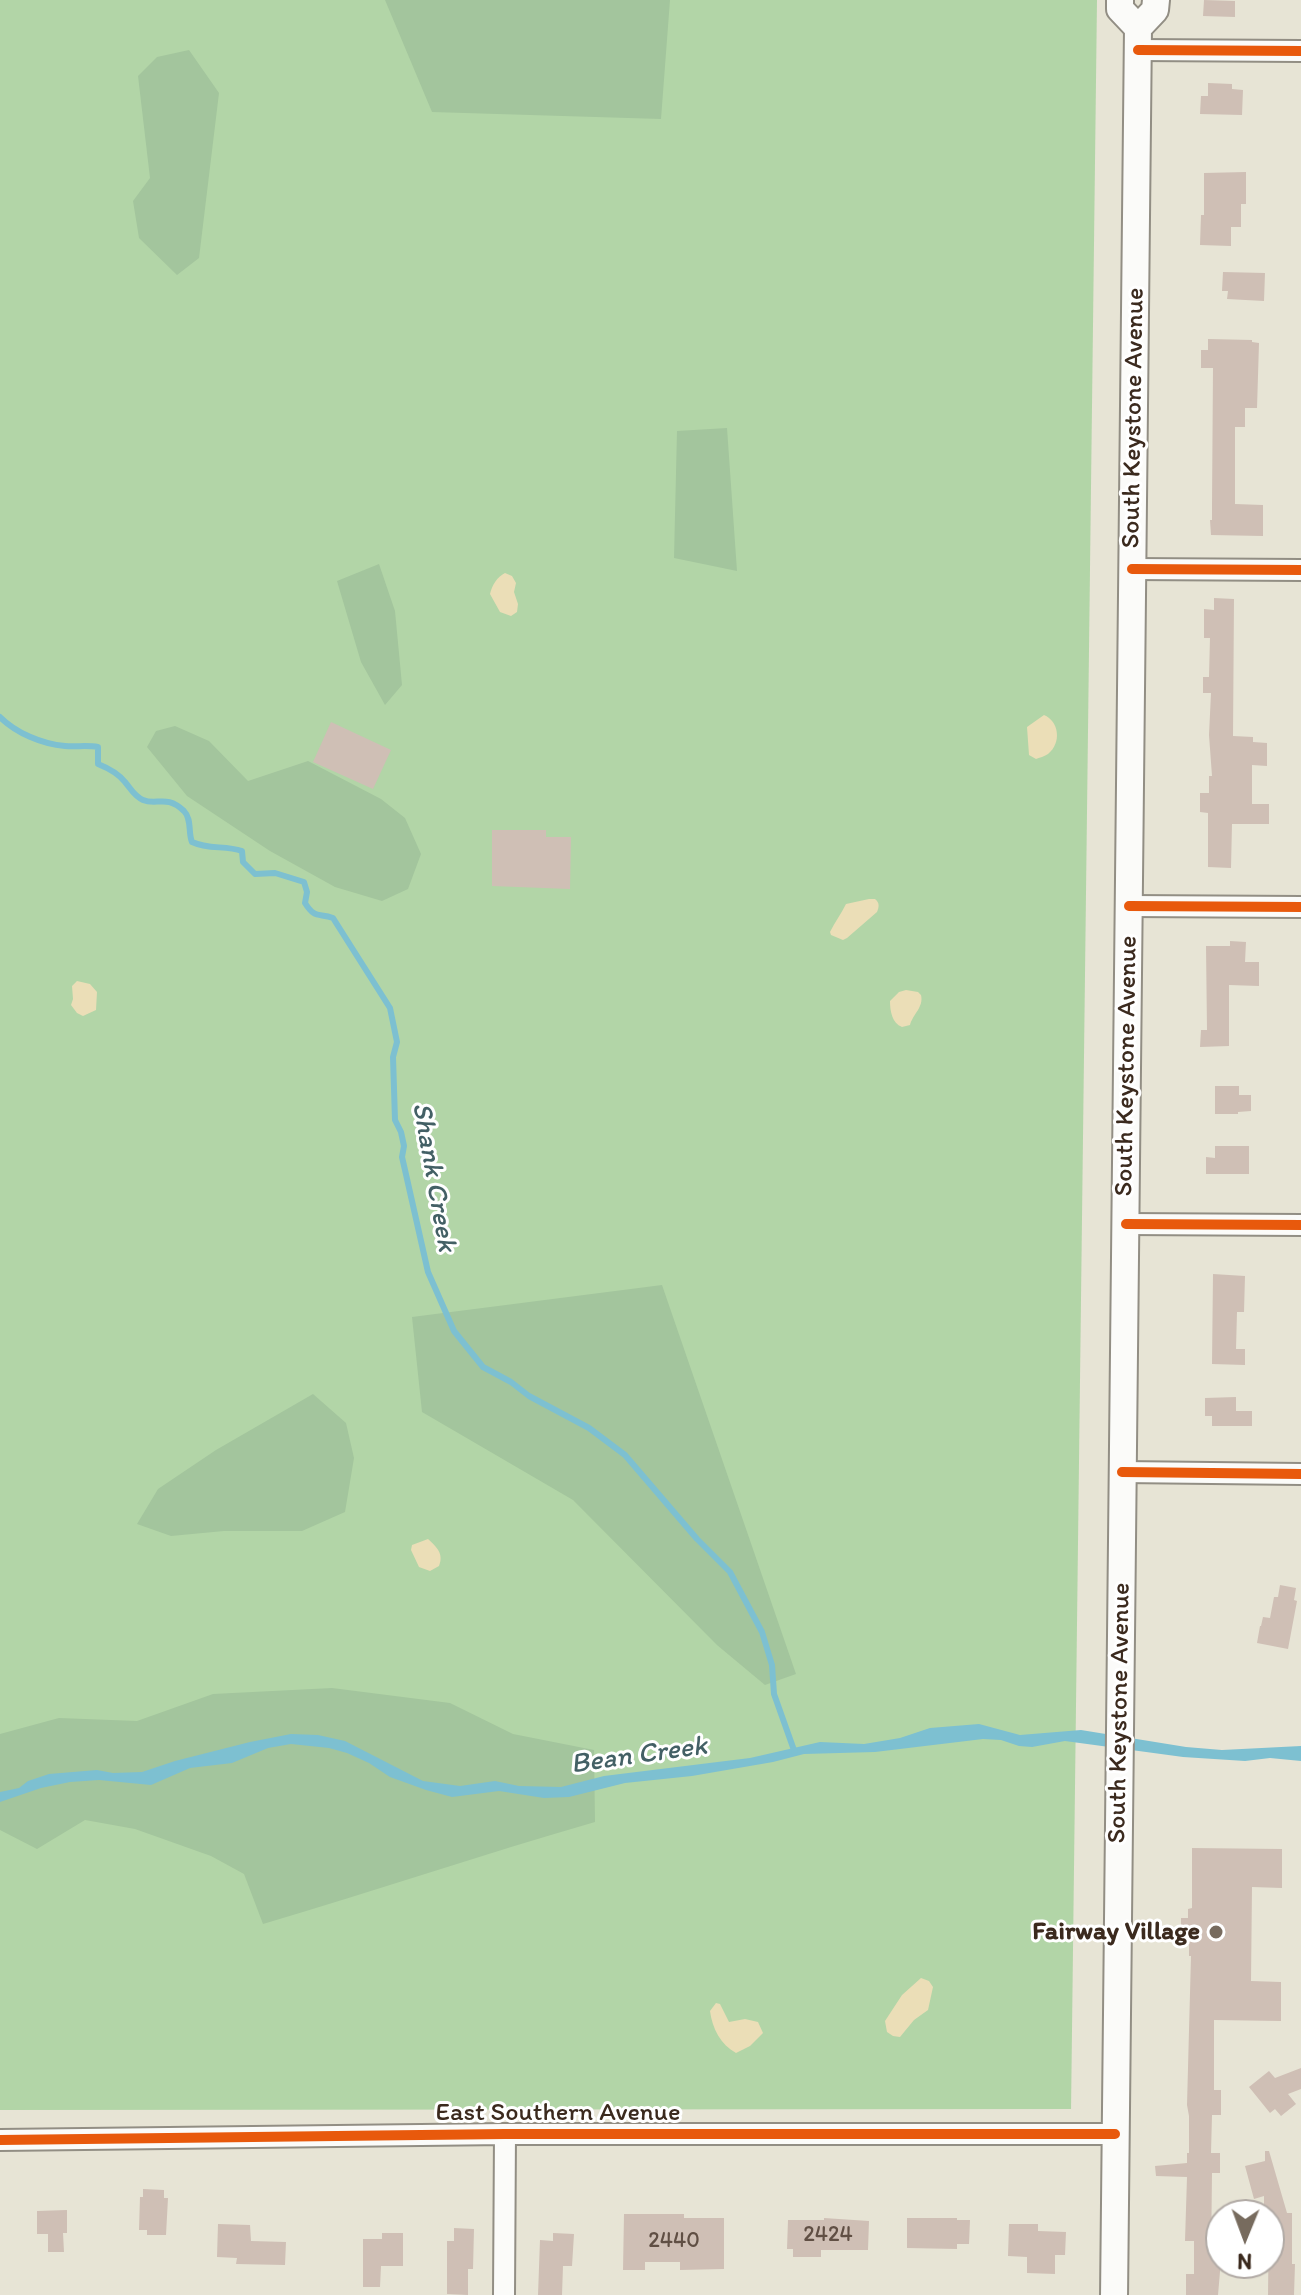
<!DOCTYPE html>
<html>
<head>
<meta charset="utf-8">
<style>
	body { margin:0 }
	#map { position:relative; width:1301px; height:2295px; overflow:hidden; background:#e7e4d5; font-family:Itim,sans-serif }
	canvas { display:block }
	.north { position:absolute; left:1205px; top:2199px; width:80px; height:80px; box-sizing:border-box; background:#fff; border:2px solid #b1aaa5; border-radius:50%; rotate:181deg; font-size:22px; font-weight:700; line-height:32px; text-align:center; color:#3b2a1e }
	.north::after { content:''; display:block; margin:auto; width:28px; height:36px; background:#776b5e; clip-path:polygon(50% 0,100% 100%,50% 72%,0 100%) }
</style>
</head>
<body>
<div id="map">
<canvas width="1301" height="2295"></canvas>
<div class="north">N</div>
</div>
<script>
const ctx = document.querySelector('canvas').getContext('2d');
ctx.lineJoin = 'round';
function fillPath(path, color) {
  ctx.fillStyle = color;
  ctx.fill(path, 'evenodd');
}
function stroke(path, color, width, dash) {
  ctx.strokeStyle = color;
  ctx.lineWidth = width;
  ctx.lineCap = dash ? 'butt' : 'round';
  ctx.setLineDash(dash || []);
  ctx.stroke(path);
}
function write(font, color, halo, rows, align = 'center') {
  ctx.font = font + ' Itim,sans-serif';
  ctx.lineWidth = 6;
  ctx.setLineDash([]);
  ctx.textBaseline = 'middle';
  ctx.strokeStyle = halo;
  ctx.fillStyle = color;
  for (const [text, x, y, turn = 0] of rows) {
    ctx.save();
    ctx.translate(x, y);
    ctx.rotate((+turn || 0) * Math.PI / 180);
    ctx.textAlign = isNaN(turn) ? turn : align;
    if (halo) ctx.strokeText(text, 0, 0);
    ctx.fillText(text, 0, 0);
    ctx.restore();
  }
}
const green = new Path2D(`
	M 0,0 L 1097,0 L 1071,2109 L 0,2110 Z`);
const forest = new Path2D(`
	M 385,0 L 670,0 L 661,119 L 432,112 Z
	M 189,50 L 219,93 L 199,258 L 177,275 L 139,238 L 133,201 L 150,178 L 138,76 L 157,57 Z
	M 727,428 L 737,571 L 674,558 L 677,431 Z
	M 379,564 L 395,611 L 402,685 L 385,705 L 361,662 L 337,581 Z
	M 175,726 L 209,741 L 248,781 L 308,761 L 381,799 L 405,818 L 421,854 L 408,889 L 382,901 L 335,887 L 270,851 L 187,796 L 147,747 L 156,731 Z
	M 662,1285 L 796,1674 L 765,1685 L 717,1645 L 573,1500 L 422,1412 L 412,1317 Z
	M 313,1394 L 346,1423 L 354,1458 L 345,1512 L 302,1531 L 224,1531 L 171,1536 L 137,1524 L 158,1489 L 216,1450 Z
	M 332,1688 L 450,1703 L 513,1734 L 594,1750 L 595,1822 C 484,1854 374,1891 263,1924 L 244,1874 L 211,1856 L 135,1829 L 85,1820 L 37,1849 L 0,1830 L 0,1734 L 59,1718 L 137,1721 L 213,1694 Z`);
const sand = new Path2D(`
	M 505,573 L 512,576 L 516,583 L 514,592 L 518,604 L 517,612 L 511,616 L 500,612 L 490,594 C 492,585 497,577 505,573 Z
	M 1044,715 C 1059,721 1062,743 1048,754 C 1045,756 1039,758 1036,759 L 1029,755 L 1027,727 Z
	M 869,899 L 875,899 C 880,903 879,907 877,912 L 847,938 L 843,940 L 831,935 L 830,932 C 835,922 841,914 846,904 Z
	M 77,981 L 90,984 L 97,992 L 96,1010 L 83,1016 L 77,1013 L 71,1005 L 73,999 L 72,986 Z
	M 906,990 L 918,992 L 921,995 C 924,1007 913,1014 910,1025 L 902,1027 C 892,1023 890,1011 890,1001 L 899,992 Z
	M 428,1539 C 437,1547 444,1554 439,1566 L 430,1571 L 419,1567 L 411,1550 L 412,1545 Z
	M 921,1978 L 929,1981 L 933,1987 L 928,2010 L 914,2020 L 900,2037 L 893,2036 L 887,2032 L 885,2021 L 902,1995 Z
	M 716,2003 L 720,2004 L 729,2022 L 745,2019 L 758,2022 L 763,2033 L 750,2046 L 736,2053 C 721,2045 712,2028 710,2011 Z`);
const water = new Path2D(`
	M 979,1724 L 1020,1735 L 1081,1730 L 1186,1747 L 1222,1750 L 1301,1746 L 1301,1761 L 1270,1758 L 1245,1761 L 1183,1757 L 1065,1741 L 1032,1747 L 1019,1746 L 1001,1740 L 983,1739 L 875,1752 L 804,1754 L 773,1762 L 692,1776 L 625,1783 L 569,1797 L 544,1798 L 499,1791 L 452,1797 L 426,1790 L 390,1777 L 369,1763 L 347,1753 L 329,1748 L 291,1744 L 268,1748 L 232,1763 L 190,1768 L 151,1785 L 99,1780 L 70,1782 L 41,1788 L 0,1802 L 0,1792 L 19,1788 L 28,1781 L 49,1774 L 97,1770 L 113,1773 L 142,1772 L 175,1761 L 250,1742 L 291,1734 L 318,1735 L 345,1741 L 423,1781 L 460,1786 L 495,1781 L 519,1786 L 561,1787 L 604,1776 L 750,1758 L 820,1742 L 864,1744 L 900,1738 L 930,1728 Z`);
const stream = new Path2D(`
	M 0,717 C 16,733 42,744 65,746 C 76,747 87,745 98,747 L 98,764 C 108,768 118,773 125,782 C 131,789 134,796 143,800 C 157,806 166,794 184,811 C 192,819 188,833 192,842 C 209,850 225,845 242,851 L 243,862 L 255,874 L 275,873 L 304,882 L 307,892 L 305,903 C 315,919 318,913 333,918 L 390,1008 L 397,1042 L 393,1057 L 395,1120 L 401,1132 L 404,1146 L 402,1157 L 405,1170 L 428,1272 L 454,1331 L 483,1367 L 511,1382 L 529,1396 L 589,1428 L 625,1455 L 697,1539 L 730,1572 L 762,1632 L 772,1665 L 774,1694 L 795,1753`);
const building = new Path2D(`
	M 1204,0 L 1235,1 L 1235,17 L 1203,16 Z
	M 1208,83 L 1232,84 L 1232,89 L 1243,90 L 1242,115 L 1200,114 L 1201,96 L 1208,96 Z
	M 1246,172 L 1246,204 L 1241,204 L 1241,227 L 1231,227 L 1231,246 L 1200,245 L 1201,215 L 1204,215 L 1204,173 Z
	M 1223,272 L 1265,273 L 1264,301 L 1227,299 L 1228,291 L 1222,291 Z
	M 1208,339 L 1252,340 L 1252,342 L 1259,343 L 1257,408 L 1245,408 L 1245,427 L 1235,427 L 1235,504 L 1263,505 L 1263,536 L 1211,535 L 1210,520 L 1212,520 L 1212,505 L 1213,368 L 1201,368 L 1201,350 L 1208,350 Z
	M 1214,598 L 1234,599 L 1233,736 L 1253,737 L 1253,742 L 1267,743 L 1267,766 L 1252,765 L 1252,804 L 1269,804 L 1269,824 L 1232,824 L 1231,868 L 1208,867 L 1208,813 L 1200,812 L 1200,793 L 1209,793 L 1209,776 L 1212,776 L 1209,735 L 1211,693 L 1203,693 L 1203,677 L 1209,677 L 1210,638 L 1204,638 L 1204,609 L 1214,610 Z
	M 331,722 L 391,750 L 373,789 L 313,762 Z
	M 492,830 L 546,830 L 546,837 L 571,837 L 570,889 L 492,886 Z
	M 1230,941 L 1246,942 L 1245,962 L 1259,962 L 1259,986 L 1229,985 L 1229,1046 L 1200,1047 L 1201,1030 L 1207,1030 L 1206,946 L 1230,946 Z
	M 1215,1086 L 1239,1086 L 1239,1095 L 1251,1095 L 1251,1111 L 1238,1112 L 1238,1114 L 1215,1114 Z
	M 1215,1146 L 1249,1146 L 1249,1174 L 1206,1174 L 1206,1157 L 1215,1158 Z
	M 1213,1274 L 1245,1276 L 1244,1312 L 1237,1312 L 1236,1349 L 1245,1349 L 1245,1365 L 1212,1364 Z
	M 1236,1397 L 1236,1411 L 1252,1411 L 1252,1426 L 1212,1426 L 1212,1416 L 1205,1416 L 1205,1398 Z
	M 1280,1585 L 1296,1588 L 1294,1600 L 1297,1601 L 1288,1649 L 1257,1643 L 1260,1626 L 1261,1626 L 1263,1617 L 1270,1618 L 1274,1597 L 1278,1597 Z
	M 1192,1848 L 1282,1849 L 1282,1888 L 1252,1887 L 1251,1981 L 1281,1982 L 1281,2021 L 1214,2020 L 1214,2090 L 1221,2090 L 1221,2115 L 1212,2115 L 1211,2153 L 1220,2153 L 1220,2173 L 1212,2173 L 1211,2260 L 1221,2260 L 1218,2295 L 1186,2295 L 1186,2274 L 1194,2274 L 1194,2241 L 1185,2241 L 1187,2177 L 1156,2176 L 1155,2166 L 1187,2163 L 1187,2153 L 1189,2153 L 1189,2116 L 1187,2105 L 1191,1956 L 1189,1956 L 1189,1945 L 1181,1945 L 1181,1918 L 1188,1918 L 1188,1909 L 1192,1908 Z
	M 1301,2068 L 1301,2089 L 1288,2094 L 1296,2104 L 1281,2116 L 1275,2109 L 1270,2113 L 1249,2087 L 1269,2071 L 1275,2078 Z
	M 1265,2151 L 1269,2151 L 1287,2213 L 1292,2213 L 1292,2264 L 1295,2264 L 1294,2295 L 1268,2295 L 1269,2215 L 1264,2215 L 1264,2196 L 1254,2199 L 1245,2166 L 1265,2161 Z
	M 143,2189 L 164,2190 L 164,2198 L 168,2198 L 166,2235 L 147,2235 L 147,2230 L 139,2230 L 140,2197 L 143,2197 Z
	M 67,2210 L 67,2233 L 63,2233 L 64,2252 L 48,2252 L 48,2234 L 37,2234 L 37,2211 Z
	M 624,2214 L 684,2214 L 684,2218 L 724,2218 L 724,2269 L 680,2270 L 680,2262 L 645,2262 L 645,2270 L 623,2270 Z
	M 824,2218 L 869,2221 L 868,2250 L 821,2250 L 821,2257 L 793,2257 L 793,2249 L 787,2249 L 788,2220 L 824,2220 Z
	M 907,2218 L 957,2218 L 957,2220 L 970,2220 L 969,2244 L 957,2244 L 957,2249 L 907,2248 Z
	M 218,2224 L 250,2225 L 251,2241 L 286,2242 L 285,2265 L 236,2264 L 237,2258 L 217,2257 Z
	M 1009,2224 L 1038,2224 L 1038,2231 L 1066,2232 L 1065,2255 L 1055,2255 L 1055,2274 L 1027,2273 L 1027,2257 L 1008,2256 Z
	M 454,2228 L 474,2229 L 473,2269 L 468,2269 L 468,2295 L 447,2294 L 447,2241 L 454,2241 Z
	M 382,2233 L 403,2233 L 403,2266 L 381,2266 L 380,2287 L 363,2287 L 363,2239 L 382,2239 Z
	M 553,2233 L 574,2234 L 572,2266 L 563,2266 L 562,2295 L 538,2295 L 540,2240 L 553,2241 Z`);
const minor = new Path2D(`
	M 1138,50 L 1301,51
	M 1132,569 L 1301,570
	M 1129,906 L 1301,907
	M 1126,1224 L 1301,1225
	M 1122,1472 L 1301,1474
	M 0,2140 L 505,2134 L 1115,2134
	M 504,2295 L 505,2134`);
const major = new Path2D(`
	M 1138,28 L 1155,10 L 1156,0
	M 1114,2295 L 1138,28 L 1120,9 L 1120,0`);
const cycleway = new Path2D(`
	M 1138,50 L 1301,51
	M 1132,569 L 1301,570
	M 1129,906 L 1301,907
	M 1126,1224 L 1301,1225
	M 1122,1472 L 1301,1474
	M 0,2140 L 505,2134 L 1115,2134`);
const markers = [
	[1216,1932,8,"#776b5e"]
];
const numberNames = [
	["2424",828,2235],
	["2440",674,2241]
];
const streetNames = [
	["South Keystone Avenue",1134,418,-89],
	["South Keystone Avenue",1127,1066,-89],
	["South Keystone Avenue",1120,1713,-89],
	["East Southern Avenue",558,2113]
];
const poiNames = [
	["Fairway Village",1200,1932]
];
const waterNames = [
	["Shank Creek",433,1177,80],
	["Bean Creek",639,1756,-8]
];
fillPath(green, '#b2d5a7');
fillPath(forest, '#a3c59d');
fillPath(sand, '#ebdeb7');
fillPath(water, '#7dc0d1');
stroke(stream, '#7dc0d1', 6);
fillPath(building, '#cfbfb5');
stroke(minor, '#928e84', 24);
stroke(major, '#928e84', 30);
stroke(minor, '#fbfbf9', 20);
stroke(major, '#fbfbf9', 26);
stroke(cycleway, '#e8590c', 10);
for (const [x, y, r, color] of markers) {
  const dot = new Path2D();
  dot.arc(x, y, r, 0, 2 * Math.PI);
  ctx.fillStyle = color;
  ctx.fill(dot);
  stroke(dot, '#fff', 3);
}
write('22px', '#604f44', null, numberNames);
write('26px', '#3b2a1e', '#fff', streetNames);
write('bold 26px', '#3b2a1e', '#fff', poiNames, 'right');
write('italic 28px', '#436065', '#fff', waterNames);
</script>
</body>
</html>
